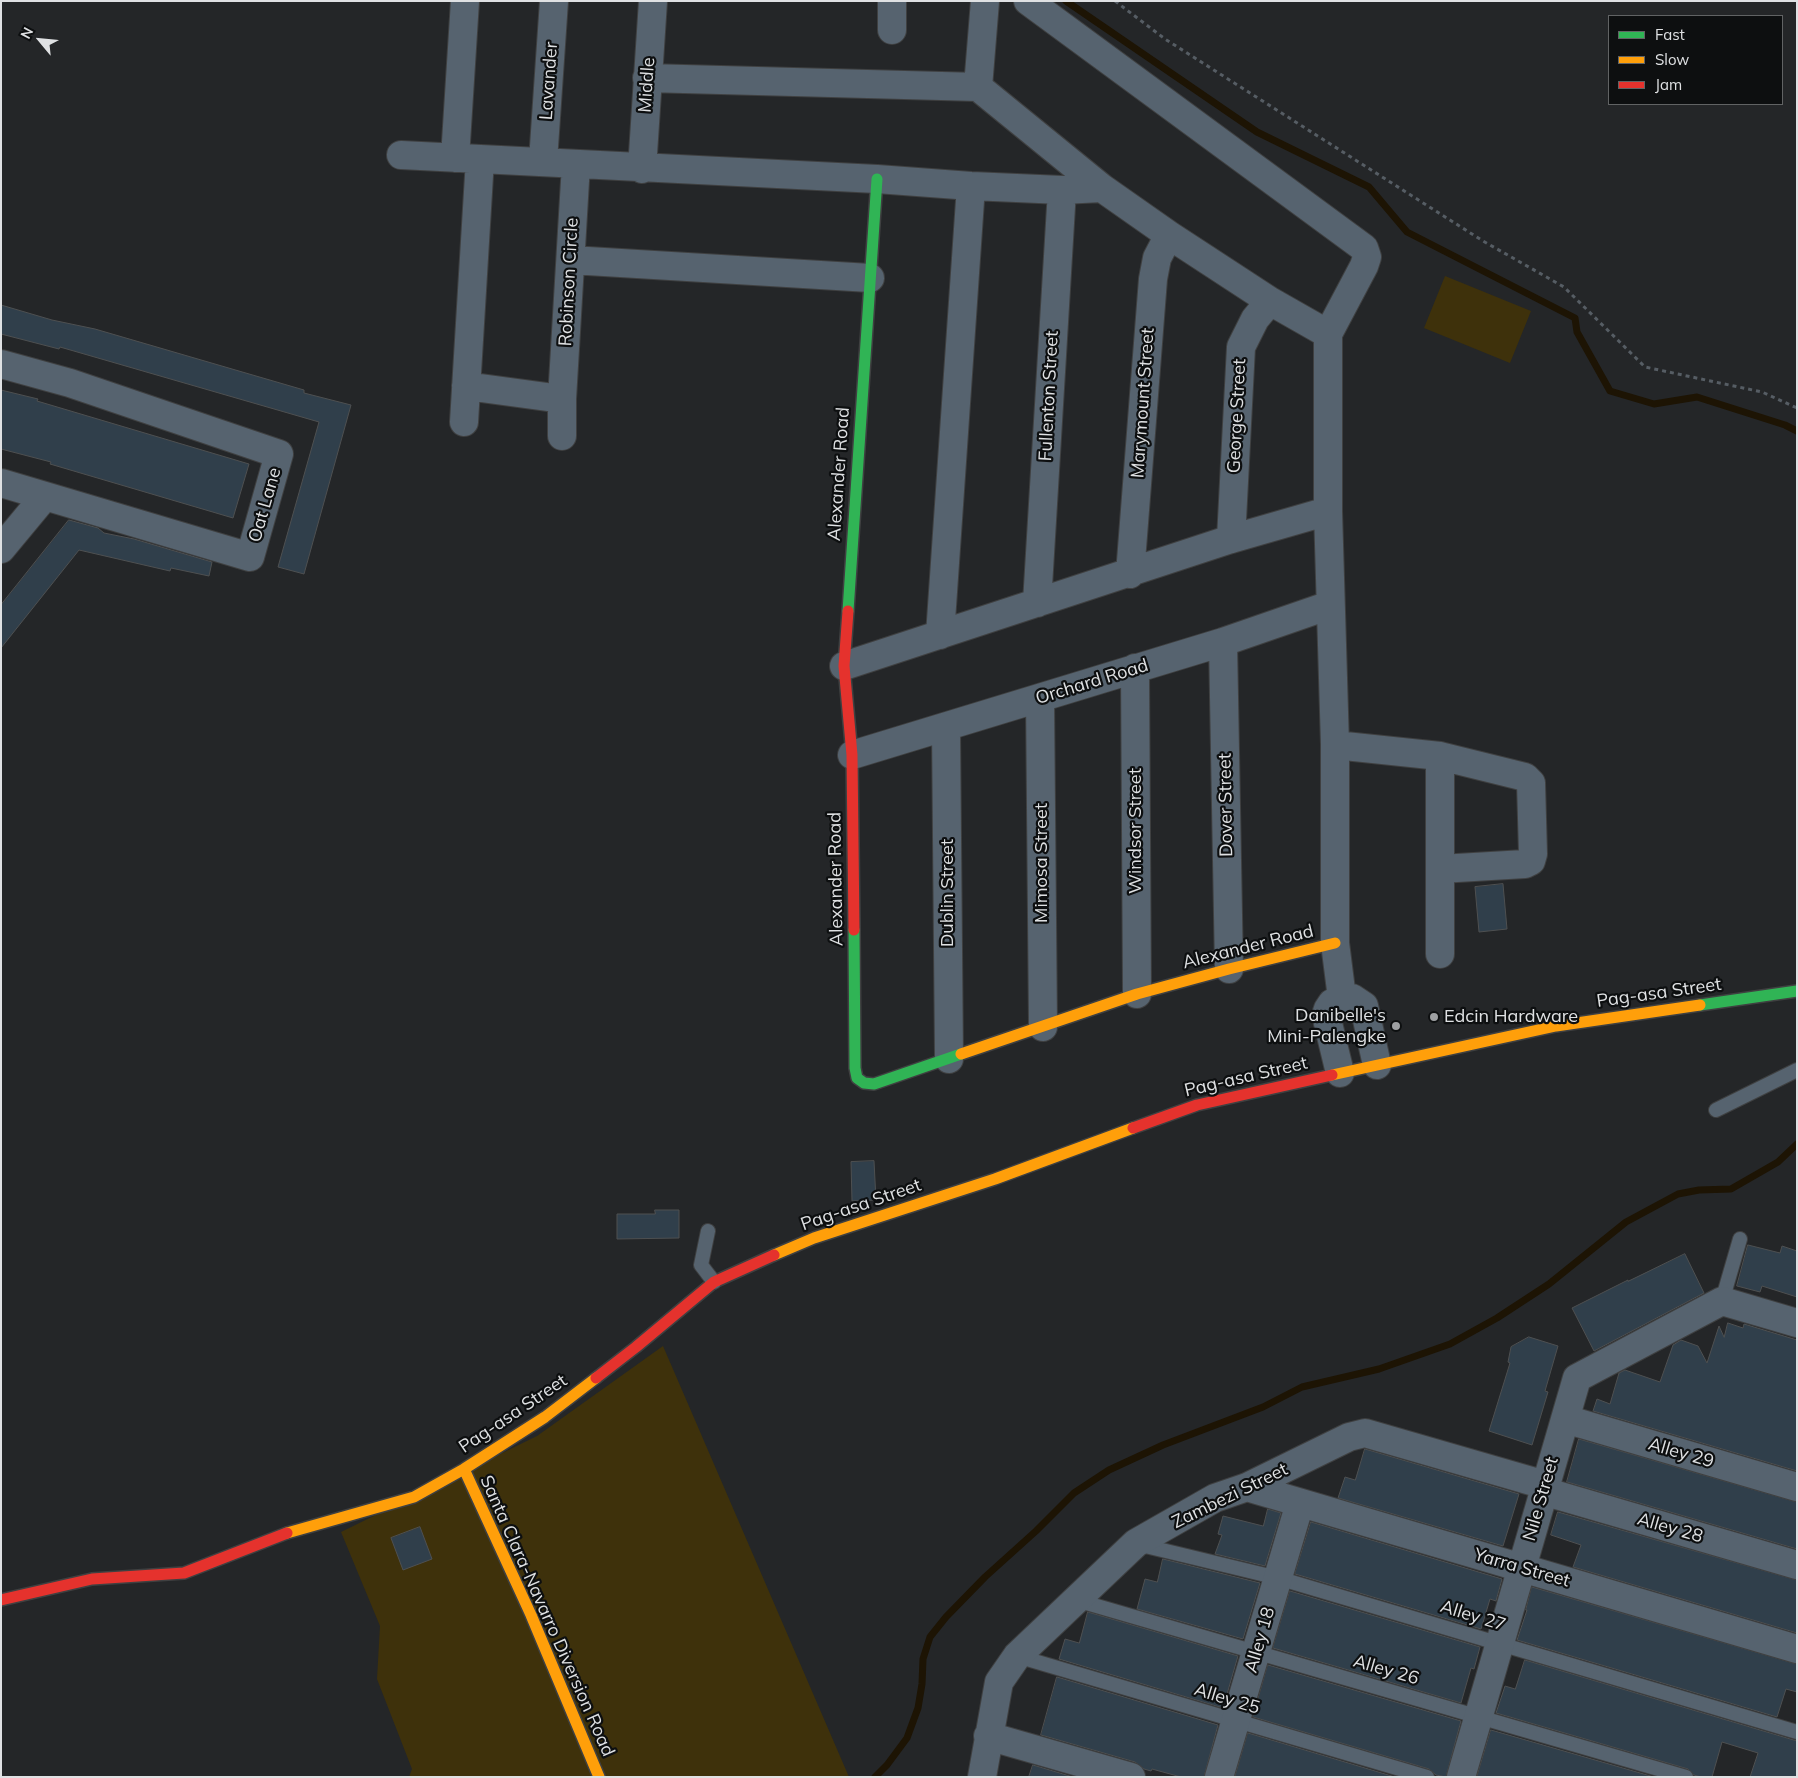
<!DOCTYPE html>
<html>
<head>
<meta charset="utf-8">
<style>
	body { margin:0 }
	#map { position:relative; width:1798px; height:1778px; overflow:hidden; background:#242628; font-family:Mulish,sans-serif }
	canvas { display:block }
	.frame { position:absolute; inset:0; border:2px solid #dfe1e3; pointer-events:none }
	.legend { position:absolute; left:1608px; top:15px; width:175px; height:90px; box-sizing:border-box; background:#0d0f10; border:1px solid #616364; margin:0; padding:6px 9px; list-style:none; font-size:15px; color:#dfe1e3 }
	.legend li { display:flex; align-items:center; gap:10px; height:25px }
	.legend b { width:25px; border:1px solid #616364 }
	.north { position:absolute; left:15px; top:15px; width:50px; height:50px; -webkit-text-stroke:4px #0d0f10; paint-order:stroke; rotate:298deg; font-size:14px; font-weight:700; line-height:20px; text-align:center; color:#dfe1e3 }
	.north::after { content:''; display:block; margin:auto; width:18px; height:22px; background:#dfe1e3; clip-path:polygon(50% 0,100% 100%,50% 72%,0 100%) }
</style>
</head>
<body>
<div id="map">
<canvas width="1798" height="1778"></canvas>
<div class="frame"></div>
<ul class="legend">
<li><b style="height:6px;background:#30b455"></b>Fast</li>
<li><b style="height:6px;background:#ff9f0a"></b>Slow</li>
<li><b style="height:6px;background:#e5322d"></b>Jam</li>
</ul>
<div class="north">N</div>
</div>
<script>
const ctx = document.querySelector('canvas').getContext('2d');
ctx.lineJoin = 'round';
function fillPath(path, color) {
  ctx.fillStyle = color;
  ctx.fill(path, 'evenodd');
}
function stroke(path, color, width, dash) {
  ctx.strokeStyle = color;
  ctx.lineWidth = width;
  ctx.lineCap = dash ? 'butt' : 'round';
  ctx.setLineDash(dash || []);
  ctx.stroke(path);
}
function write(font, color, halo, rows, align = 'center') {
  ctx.font = font + ' Mulish,sans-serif';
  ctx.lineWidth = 4.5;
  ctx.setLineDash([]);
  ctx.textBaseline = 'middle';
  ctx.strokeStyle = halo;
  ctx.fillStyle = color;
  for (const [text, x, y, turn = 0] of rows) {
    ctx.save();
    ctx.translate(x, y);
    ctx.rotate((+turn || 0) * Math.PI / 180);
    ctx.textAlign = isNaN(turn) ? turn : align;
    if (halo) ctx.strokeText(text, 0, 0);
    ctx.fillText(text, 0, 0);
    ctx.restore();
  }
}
const green = new Path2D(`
	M 1445,276 L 1531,311 L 1510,363 L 1424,328 Z
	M 663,1346 L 849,1777 L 409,1777 L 412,1769 L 377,1679 L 380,1626 L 341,1532 L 537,1436 Z`);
const stream = new Path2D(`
	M 1066,1 L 1257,132 L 1369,187 L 1407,232 L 1575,318 L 1577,332 L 1610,391 L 1654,404 L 1697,397 L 1785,425 L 1797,431
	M 875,1777 L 887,1765 L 907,1738 L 918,1708 L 922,1684 L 923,1659 L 930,1637 L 946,1617 L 985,1577 L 1036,1531 L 1074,1493 L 1109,1470 L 1163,1445 L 1263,1407 L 1302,1387 L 1379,1369 L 1450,1344 L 1497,1318 L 1549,1284 L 1626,1222 L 1678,1194 L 1699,1190 L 1731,1189 L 1778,1162 L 1797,1144`);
const building = new Path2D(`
	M 1,305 L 52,320 L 95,329 L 304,390 L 304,393 L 351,405 L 304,574 L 278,567 L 319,422 L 60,347 L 59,349 L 1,334 Z
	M 1,390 L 38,399 L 37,401 L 249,464 L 233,518 L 50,464 L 51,462 L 1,449 Z
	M 69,520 L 98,528 L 104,533 L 134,539 L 212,562 L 209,576 L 171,568 L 170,571 L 79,550 L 1,648 L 1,605 Z
	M 1503,884 L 1507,929 L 1479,932 L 1475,887 Z
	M 874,1161 L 876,1200 L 852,1201 L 851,1162 Z
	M 655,1210 L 679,1210 L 679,1238 L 617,1239 L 617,1214 L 655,1214 Z
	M 1748,1245 L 1780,1253 L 1782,1246 L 1797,1251 L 1797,1297 L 1762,1286 L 1760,1292 L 1737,1286 Z
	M 1685,1254 L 1704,1293 L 1594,1351 L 1572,1308 L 1628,1280 L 1628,1281 Z
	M 1728,1323 L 1743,1328 L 1744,1324 L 1797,1340 L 1797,1471 L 1593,1411 L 1597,1399 L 1610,1404 L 1619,1373 L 1625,1370 L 1660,1382 L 1673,1345 L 1681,1340 L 1698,1346 L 1707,1363 L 1719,1326 L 1724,1337 Z
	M 1529,1337 L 1558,1346 L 1545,1391 L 1548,1392 L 1532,1445 L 1489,1431 L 1510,1363 L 1508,1362 L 1511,1347 Z
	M 1579,1439 L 1797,1502 L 1797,1549 L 1567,1482 Z
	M 1365,1449 L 1519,1494 L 1503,1546 L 1338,1498 L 1345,1477 L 1355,1480 Z
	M 1268,1509 L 1281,1513 L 1265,1566 L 1215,1554 L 1222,1535 L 1218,1534 L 1223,1516 L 1263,1526 Z
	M 1558,1512 L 1797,1580 L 1797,1633 L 1573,1567 L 1581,1545 L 1551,1535 Z
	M 1311,1522 L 1502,1579 L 1496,1601 L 1490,1599 L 1481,1629 L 1295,1574 Z
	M 420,1527 L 432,1559 L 403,1570 L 391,1538 Z
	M 1163,1559 L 1260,1583 L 1243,1639 L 1137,1609 L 1145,1579 L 1157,1582 Z
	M 1532,1587 L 1797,1664 L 1797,1692 L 1786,1689 L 1777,1717 L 1517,1640 L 1527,1610 L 1526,1610 Z
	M 1290,1591 L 1480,1647 L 1474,1669 L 1471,1668 L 1461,1703 L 1273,1648 Z
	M 1088,1612 L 1238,1656 L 1223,1708 L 1059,1659 L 1065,1639 L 1079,1643 Z
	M 1525,1660 L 1797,1741 L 1797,1777 L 1750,1777 L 1758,1753 L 1722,1742 L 1712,1777 L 1701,1777 L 1694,1775 L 1688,1769 L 1496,1713 L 1505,1686 L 1515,1689 Z
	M 1268,1665 L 1461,1721 L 1446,1777 L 1436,1775 L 1429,1769 L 1253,1717 Z
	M 1057,1677 L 1218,1725 L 1204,1777 L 1181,1777 L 1152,1769 L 1151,1771 L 1144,1769 L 1135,1762 L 1041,1735 Z
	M 1491,1730 L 1654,1777 L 1477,1777 Z
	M 1248,1733 L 1395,1777 L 1235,1777 Z
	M 1033,1765 L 1073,1777 L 1029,1777 Z`);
const path = new Path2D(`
	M 1115,1 L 1165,39 L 1483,241 L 1564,287 L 1645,367 L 1762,392 L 1797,408`);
const lane = new Path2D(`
	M 1716,1110 L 1797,1070
	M 708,1231 L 701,1265 L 714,1282
	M 1722,1301 L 1740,1239
	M 1137,1544 L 1278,1578 L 1797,1732
	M 1076,1600 L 1686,1777
	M 1017,1656 L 1427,1777`);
const street = new Path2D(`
	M 1028,1 L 1364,248 L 1367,257 L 1364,266 L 1328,334 L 1328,511 L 1335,745 L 1335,943 L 1342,998
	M 892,30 L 892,1
	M 647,78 L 978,87 L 1102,188 L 1169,235 L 1270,301 L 1328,334
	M 978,87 L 985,1
	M 401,155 L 877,179 L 971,186 L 1062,190 L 1102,188
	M 455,158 L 465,1
	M 543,161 L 554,1
	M 642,169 L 653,1
	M 571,260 L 870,278
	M 1,364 L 70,383 L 279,454 L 250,557 L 1,483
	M 466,386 L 562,399
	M 464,422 L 480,159
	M 562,436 L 562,399 L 576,164
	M 1231,539 L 1241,347 L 1255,319 L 1270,301
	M 1,549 L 45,496
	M 1130,574 L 1153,279 L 1157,258 L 1169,235
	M 1037,603 L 1062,190
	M 940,635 L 971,186
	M 1223,642 L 1229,969
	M 844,666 L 1231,539 L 1328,511
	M 1135,668 L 1137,994
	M 1040,698 L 1043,1027
	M 946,727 L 949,1059
	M 1335,745 L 1440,756 L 1525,777 L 1531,783 L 1533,854 L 1531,861 L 1525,864 L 1440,869
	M 852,755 L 1223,642 L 1330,605
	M 1440,756 L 1440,954
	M 1340,1073 L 1326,1015 L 1328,1009 L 1332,1003 L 1344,998 L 1352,998 L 1364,1006 L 1377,1065
	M 1565,1419 L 1797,1487
	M 1247,1487 L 1797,1649
	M 1543,1491 L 1797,1565
	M 988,1736 L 1131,1777
	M 982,1777 L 999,1682 L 1017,1656 L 1136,1543 L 1215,1498 L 1247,1487 L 1349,1437 L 1365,1433 L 1545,1485
	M 1219,1777 L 1300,1503
	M 1461,1777 L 1577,1378 L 1722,1301 L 1797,1323`);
const fast = new Path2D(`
	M 848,611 L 877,179
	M 854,930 L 855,1068 L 857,1078 L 864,1083 L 874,1084 L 961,1054
	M 1700,1005 L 1797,991`);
const slow = new Path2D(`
	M 961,1054 L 1137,994 L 1229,969 L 1335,943
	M 1332,1075 L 1556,1026 L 1700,1005
	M 774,1255 L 814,1238 L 995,1179 L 1133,1128
	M 464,1469 L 531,1615 L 599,1777
	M 287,1533 L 414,1497 L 464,1469 L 545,1417 L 596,1378`);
const jam = new Path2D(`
	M 848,611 L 844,666 L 852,755 L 854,930
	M 1133,1128 L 1197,1105 L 1332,1075
	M 596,1378 L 636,1347 L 714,1282 L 774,1255
	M 1,1600 L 92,1579 L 184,1573 L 287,1533`);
const markers = [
	[1434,1017,5,"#9ea0a2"],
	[1396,1026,5,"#9ea0a2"]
];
const streetNames = [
	["Lavander",549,81,-86],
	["Middle",647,85,-86],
	["Robinson Circle",569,282,-87],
	["Fullenton Street",1049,396,-87],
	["Marymount Street",1143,403,-86],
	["George Street",1237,416,-87],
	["Alexander Road",839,474,-86],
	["Oat Lane",265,505,-74],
	["Orchard Road",1092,682,-17],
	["Dover Street",1226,805,-91],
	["Windsor Street",1136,831,-90],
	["Mimosa Street",1042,863,-90],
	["Alexander Road",836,879,-91],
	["Dublin Street",948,893,-90],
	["Alexander Road",1248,947,-14],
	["Pag-asa Street",1659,993,-8],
	["Pag-asa Street",1246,1077,-13],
	["Pag-asa Street",861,1205,-19],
	["Pag-asa Street",513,1414,-34],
	["Alley 29",1681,1453,16],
	["Zambezi Street",1230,1496,-26],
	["Nile Street",1541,1499,-74],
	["Alley 28",1670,1528,16],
	["Yarra Street",1522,1568,16],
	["Santa Clara-Navarro Diversion Road",547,1616,66],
	["Alley 27",1473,1616,17],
	["Alley 18",1260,1640,-74],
	["Alley 26",1386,1670,16],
	["Alley 25",1227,1699,17]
];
const poiNames = [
	["Danibelle's",1386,1016],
	["Mini-Palengke",1386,1037],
	["Edcin Hardware",1444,1017,"left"]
];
fillPath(green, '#3e310b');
stroke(stream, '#1d1404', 7);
fillPath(building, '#303f4b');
stroke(building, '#4e5051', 1);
stroke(lane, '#3f4041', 16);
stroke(street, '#3f4041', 30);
stroke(fast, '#3f4041', 14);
stroke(slow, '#3f4041', 14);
stroke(jam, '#3f4041', 14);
stroke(path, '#565d64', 3, [4, 4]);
stroke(lane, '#56636f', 14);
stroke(street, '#56636f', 28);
stroke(fast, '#30b455', 11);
stroke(slow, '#ff9f0a', 11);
stroke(jam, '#e5322d', 11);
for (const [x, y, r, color] of markers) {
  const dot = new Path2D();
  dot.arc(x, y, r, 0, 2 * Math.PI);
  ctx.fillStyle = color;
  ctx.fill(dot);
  stroke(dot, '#0d0f10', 2);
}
write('18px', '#dfe1e3', '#0d0f10', streetNames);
write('18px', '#dfe1e3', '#0d0f10', poiNames, 'right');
</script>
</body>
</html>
